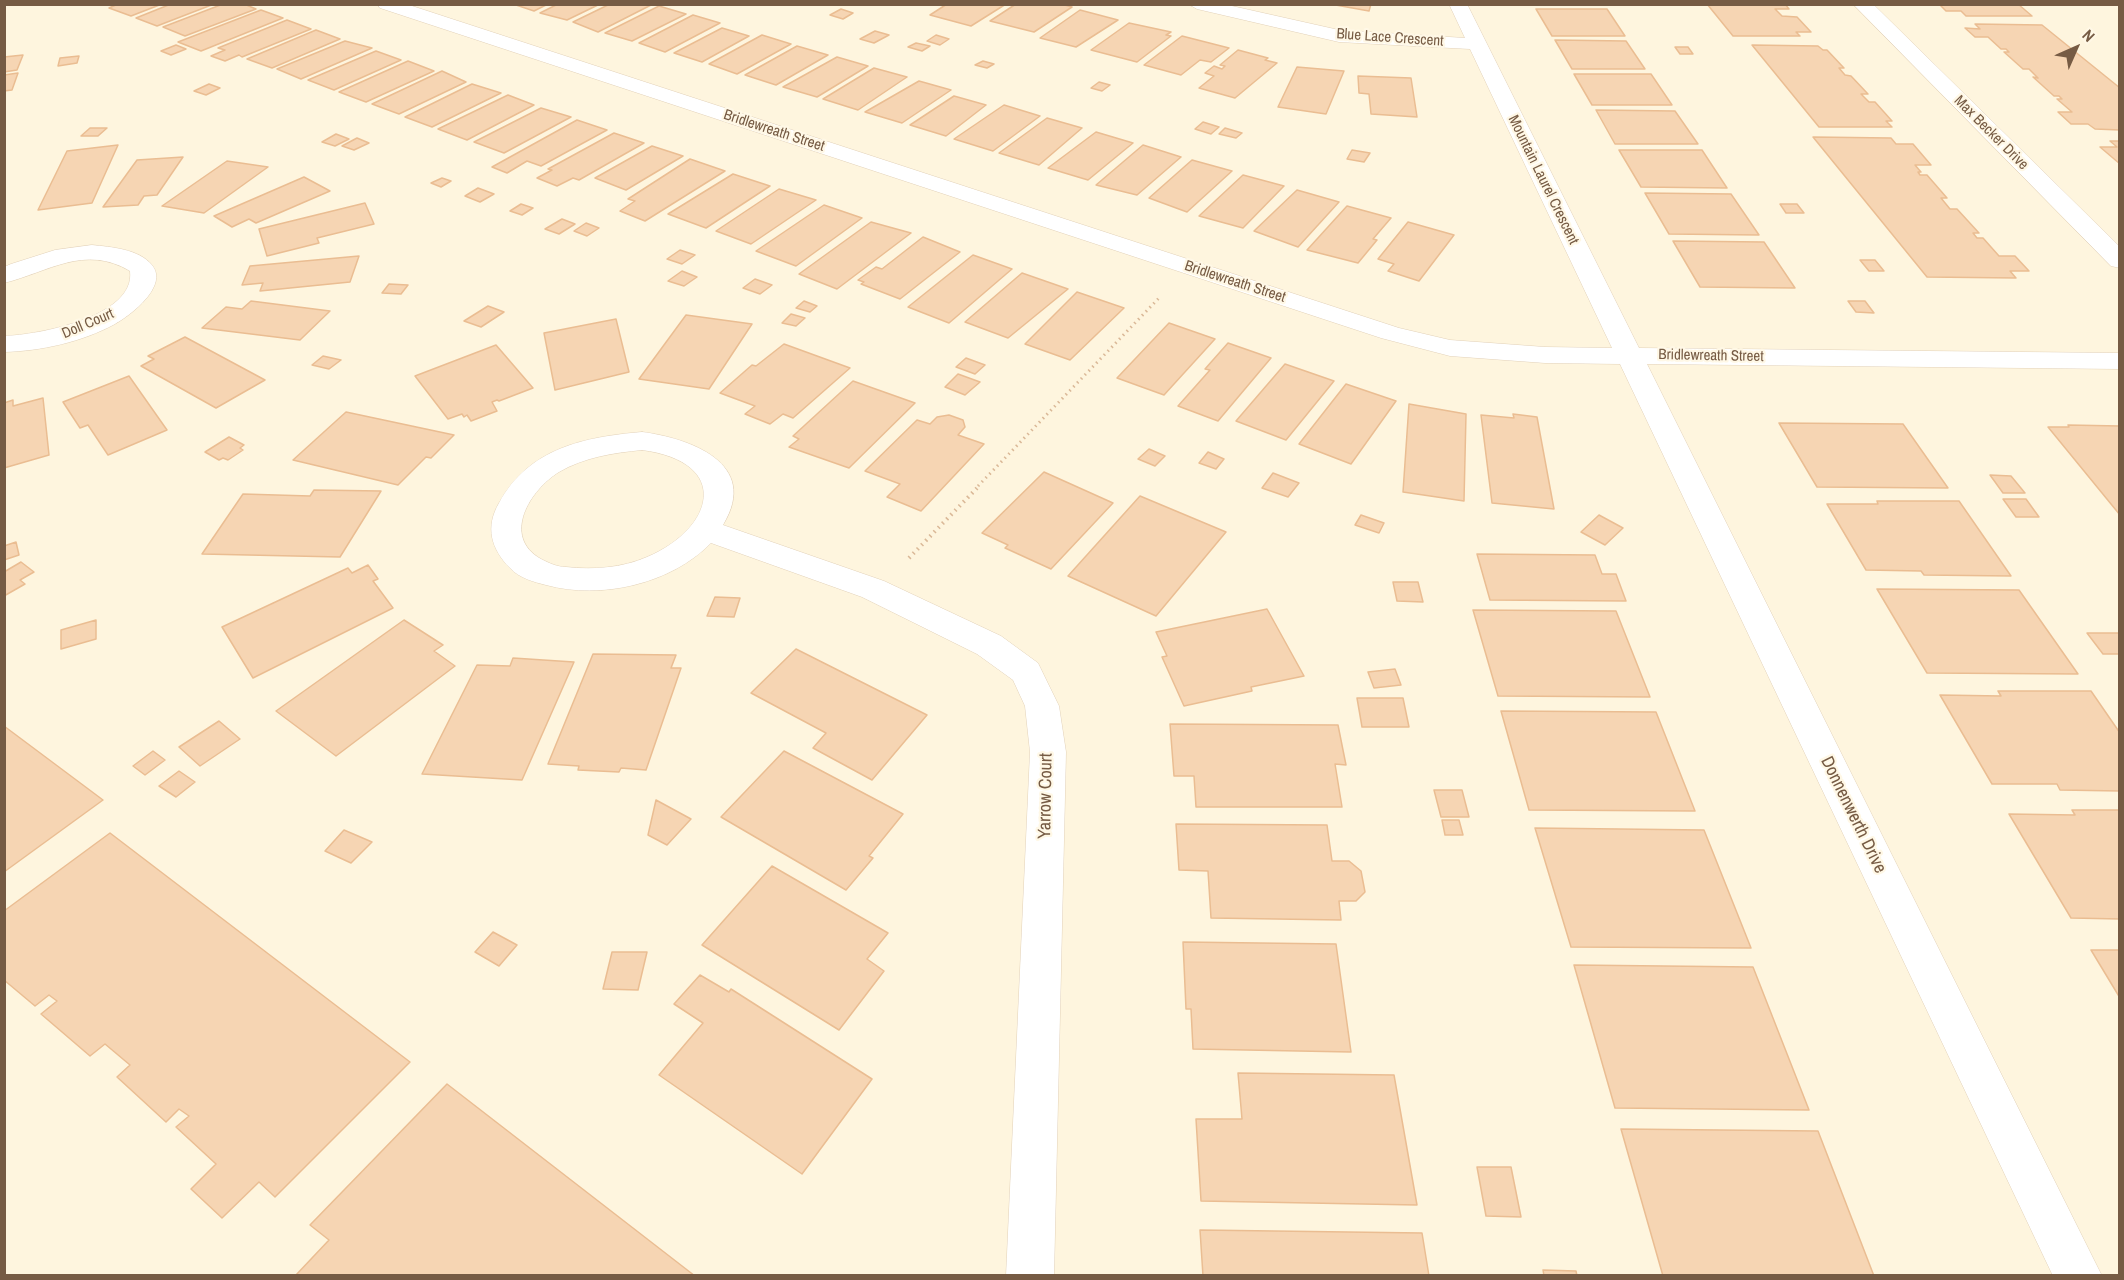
<!DOCTYPE html>
<html>
<head>
<meta charset="utf-8">
<style>
	body { margin:0 }
	#map { position:relative; width:2124px; height:1280px; overflow:hidden; background:#fef5de; font-family:"Archivo Narrow",sans-serif }
	canvas { display:block }
	.frame { position:absolute; inset:0; border:6px solid #765b44; pointer-events:none }
	.north { position:absolute; left:2046px; top:18px; width:60px; height:60px; -webkit-text-stroke:4px #fff8e6; paint-order:stroke; rotate:45deg; font-size:16px; font-weight:700; line-height:24px; text-align:center; color:#765b44 }
	.north::after { content:''; display:block; margin:auto; width:21px; height:27px; background:#765b44; clip-path:polygon(50% 0,100% 100%,50% 72%,0 100%) }
</style>
</head>
<body>
<div id="map">
<canvas width="2124" height="1280"></canvas>
<div class="frame"></div>
<div class="north">N</div>
</div>
<script>
const ctx = document.querySelector('canvas').getContext('2d');
ctx.lineJoin = 'round';
function fillPath(path, color) {
  ctx.fillStyle = color;
  ctx.fill(path, 'evenodd');
}
function stroke(path, color, width, dash) {
  ctx.strokeStyle = color;
  ctx.lineWidth = width;
  ctx.lineCap = dash ? 'butt' : 'round';
  ctx.setLineDash(dash || []);
  ctx.stroke(path);
}
function write(font, color, halo, rows, align = 'center') {
  ctx.font = font + ' "Archivo Narrow",sans-serif';
  ctx.lineWidth = 4.5;
  ctx.setLineDash([]);
  ctx.textBaseline = 'middle';
  ctx.strokeStyle = halo;
  ctx.fillStyle = color;
  for (const [text, x, y, turn = 0] of rows) {
    ctx.save();
    ctx.translate(x, y);
    ctx.rotate((+turn || 0) * Math.PI / 180);
    ctx.textAlign = isNaN(turn) ? turn : align;
    if (halo) ctx.strokeText(text, 0, 0);
    ctx.fillText(text, 0, 0);
    ctx.restore();
  }
}
const building = new Path2D(`
	M 118,4 L 162,4 L 131,16 L 109,8 Z
	M 171,4 L 214,4 L 157,26 L 136,18 Z
	M 223,4 L 244,4 L 256,9 L 185,36 L 163,27 Z
	M 513,4 L 548,4 L 534,11 Z
	M 558,4 L 600,4 L 567,20 L 540,13 Z
	M 610,4 L 653,4 L 598,32 L 573,22 Z
	M 947,4 L 1006,4 L 971,26 L 930,15 Z
	M 1016,4 L 1061,4 L 1072,7 L 1034,32 L 990,21 Z
	M 1330,4 L 1371,4 L 1369,11 Z
	M 1707,4 L 1785,4 L 1789,9 L 1775,9 L 1782,16 L 1797,17 L 1811,32 L 1796,32 L 1800,36 L 1733,36 Z
	M 1939,4 L 2018,4 L 2032,16 L 1966,16 L 1961,11 L 1946,11 Z
	M 659,6 L 686,14 L 632,41 L 605,33 Z
	M 841,9 L 853,13 L 843,19 L 830,15 Z
	M 1536,9 L 1607,9 L 1625,36 L 1552,36 Z
	M 261,10 L 283,18 L 201,51 L 178,42 Z
	M 1080,10 L 1118,20 L 1076,47 L 1040,38 Z
	M 693,15 L 720,23 L 665,52 L 639,43 Z
	M 287,20 L 311,29 L 242,57 L 239,55 L 225,61 L 211,56 L 225,50 L 218,48 Z
	M 1129,23 L 1171,32 L 1166,35 L 1171,36 L 1137,62 L 1091,50 Z
	M 1975,24 L 2042,25 L 2120,88 L 2120,130 L 2095,129 L 2088,124 L 2071,124 L 2058,112 L 2072,112 L 2057,99 L 2062,99 L 2059,96 L 2054,96 L 2033,77 L 2038,78 L 2029,69 L 2023,69 L 2004,52 L 2009,52 L 2006,49 L 2001,49 L 1988,37 L 1975,37 L 1965,28 L 1980,29 Z
	M 722,28 L 749,36 L 702,62 L 674,53 Z
	M 316,30 L 340,39 L 272,68 L 247,59 Z
	M 875,31 L 889,35 L 874,43 L 860,39 Z
	M 762,35 L 791,44 L 737,74 L 709,64 Z
	M 936,35 L 949,39 L 940,45 L 927,41 Z
	M 1182,36 L 1229,48 L 1211,62 L 1200,60 L 1181,75 L 1144,65 Z
	M 1555,40 L 1626,41 L 1645,69 L 1572,69 Z
	M 345,41 L 372,48 L 301,79 L 277,69 Z
	M 916,43 L 930,46 L 922,51 L 908,47 Z
	M 176,45 L 186,49 L 171,55 L 161,51 Z
	M 1752,45 L 1818,46 L 1823,50 L 1827,50 L 1844,68 L 1839,68 L 1845,75 L 1851,76 L 1868,94 L 1861,94 L 1869,102 L 1875,102 L 1892,121 L 1886,121 L 1892,127 L 1819,127 Z
	M 797,46 L 828,55 L 776,85 L 745,75 Z
	M 1675,47 L 1688,47 L 1693,54 L 1680,54 Z
	M 1238,50 L 1268,58 L 1265,60 L 1277,63 L 1235,98 L 1199,88 L 1214,76 L 1205,73 L 1214,66 L 1222,69 L 1225,66 L 1220,65 Z
	M 376,51 L 401,60 L 334,90 L 308,80 Z
	M 23,55 L 17,70 L 4,72 L 4,57 Z
	M 79,56 L 77,63 L 58,66 L 60,58 Z
	M 837,57 L 868,66 L 817,97 L 783,87 Z
	M 408,61 L 434,71 L 366,102 L 339,92 Z
	M 983,61 L 994,64 L 987,68 L 975,65 Z
	M 1297,67 L 1344,71 L 1326,114 L 1278,107 Z
	M 874,68 L 907,77 L 858,110 L 823,99 Z
	M 442,71 L 466,82 L 399,114 L 372,104 Z
	M 18,73 L 12,90 L 4,91 L 4,75 Z
	M 1574,74 L 1651,74 L 1672,105 L 1592,105 Z
	M 1358,76 L 1411,78 L 1417,117 L 1371,114 L 1369,94 L 1359,93 Z
	M 919,81 L 951,90 L 902,123 L 865,112 Z
	M 1099,82 L 1110,85 L 1102,91 L 1091,88 Z
	M 209,84 L 220,88 L 206,95 L 194,91 Z
	M 472,84 L 501,93 L 432,127 L 405,117 Z
	M 508,95 L 534,105 L 467,140 L 438,129 Z
	M 954,96 L 986,105 L 946,136 L 910,125 Z
	M 1004,105 L 1040,116 L 993,151 L 954,139 Z
	M 541,108 L 571,117 L 504,153 L 474,142 Z
	M 1596,110 L 1675,111 L 1698,144 L 1615,144 Z
	M 1047,118 L 1082,128 L 1039,165 L 999,153 Z
	M 577,120 L 607,130 L 541,166 L 527,161 L 507,173 L 492,167 Z
	M 1203,122 L 1219,127 L 1211,134 L 1195,129 Z
	M 90,128 L 107,128 L 98,136 L 81,136 Z
	M 1225,128 L 1242,133 L 1236,138 L 1219,134 Z
	M 1096,132 L 1133,143 L 1088,180 L 1048,168 Z
	M 614,133 L 644,143 L 579,180 L 573,178 L 557,186 L 537,178 L 552,170 L 548,169 Z
	M 336,134 L 349,139 L 335,146 L 322,142 Z
	M 1813,137 L 1891,138 L 1896,144 L 1913,144 L 1931,165 L 1915,165 L 1921,172 L 1918,172 L 1920,175 L 1927,175 L 1947,198 L 1941,198 L 1950,209 L 1957,209 L 1979,233 L 1973,233 L 1977,238 L 1983,238 L 1999,256 L 2015,256 L 2029,271 L 2010,271 L 2016,278 L 1927,277 Z
	M 357,138 L 369,143 L 354,150 L 342,146 Z
	M 2110,141 L 2120,141 L 2120,164 L 2100,147 L 2117,147 Z
	M 118,145 L 92,203 L 38,210 L 67,151 Z
	M 1143,145 L 1181,157 L 1137,195 L 1096,185 Z
	M 652,146 L 683,156 L 626,190 L 595,178 Z
	M 1352,150 L 1370,153 L 1364,162 L 1347,159 Z
	M 1619,150 L 1702,150 L 1727,188 L 1641,187 Z
	M 183,157 L 157,195 L 144,196 L 138,205 L 103,207 L 137,160 Z
	M 690,159 L 725,171 L 645,221 L 620,211 L 635,201 L 628,199 Z
	M 1192,160 L 1232,171 L 1187,212 L 1149,198 Z
	M 227,161 L 268,167 L 204,213 L 162,206 Z
	M 733,174 L 770,186 L 706,228 L 668,214 Z
	M 1243,175 L 1284,186 L 1243,228 L 1199,216 Z
	M 304,177 L 330,191 L 256,223 L 249,219 L 232,227 L 214,216 Z
	M 442,178 L 451,181 L 441,187 L 431,183 Z
	M 478,188 L 494,194 L 480,202 L 465,196 Z
	M 779,189 L 816,200 L 751,244 L 716,231 Z
	M 1297,190 L 1339,202 L 1298,247 L 1254,231 Z
	M 1645,193 L 1731,194 L 1759,235 L 1669,234 Z
	M 365,203 L 374,224 L 317,238 L 319,243 L 267,256 L 259,229 Z
	M 521,204 L 533,208 L 522,215 L 510,211 Z
	M 1780,204 L 1797,204 L 1804,213 L 1786,213 Z
	M 824,205 L 862,218 L 796,266 L 756,251 Z
	M 1347,206 L 1391,218 L 1373,239 L 1377,240 L 1358,263 L 1307,250 Z
	M 562,219 L 575,224 L 559,234 L 545,229 Z
	M 871,222 L 911,233 L 837,289 L 799,274 Z
	M 1408,222 L 1454,235 L 1419,281 L 1388,271 L 1394,264 L 1378,259 Z
	M 586,223 L 599,228 L 587,236 L 574,231 Z
	M 923,237 L 960,252 L 900,299 L 861,284 L 864,282 L 858,280 L 876,267 L 882,269 Z
	M 1673,241 L 1764,242 L 1795,288 L 1700,287 Z
	M 680,250 L 695,255 L 682,264 L 667,259 Z
	M 973,255 L 1012,269 L 949,323 L 908,307 Z
	M 359,256 L 350,282 L 260,291 L 263,283 L 242,285 L 250,266 Z
	M 1860,260 L 1875,260 L 1884,271 L 1869,271 Z
	M 682,271 L 697,277 L 684,286 L 668,281 Z
	M 1022,273 L 1068,289 L 1008,338 L 965,322 Z
	M 755,279 L 772,285 L 760,294 L 743,288 Z
	M 389,284 L 408,285 L 401,294 L 382,293 Z
	M 1077,292 L 1124,308 L 1070,360 L 1025,344 Z
	M 251,301 L 330,311 L 300,340 L 202,328 L 226,307 L 242,309 Z
	M 804,301 L 817,306 L 810,312 L 796,308 Z
	M 1848,301 L 1865,301 L 1874,313 L 1856,312 Z
	M 488,306 L 504,312 L 481,327 L 464,321 Z
	M 791,314 L 805,318 L 796,326 L 782,323 Z
	M 686,315 L 752,324 L 709,389 L 639,379 Z
	M 616,319 L 629,372 L 555,390 L 544,333 Z
	M 1169,323 L 1215,339 L 1164,395 L 1117,378 Z
	M 185,337 L 265,380 L 216,408 L 141,366 L 154,359 L 148,356 Z
	M 1228,343 L 1271,358 L 1218,421 L 1178,406 L 1210,370 L 1205,369 Z
	M 784,344 L 850,368 L 793,418 L 783,414 L 770,424 L 745,414 L 755,406 L 720,393 L 752,365 L 756,366 Z
	M 496,345 L 533,388 L 499,401 L 497,400 L 492,402 L 497,411 L 471,421 L 467,415 L 464,417 L 462,414 L 448,419 L 415,376 Z
	M 323,356 L 341,360 L 329,369 L 312,365 Z
	M 966,358 L 985,365 L 975,374 L 956,367 Z
	M 1285,364 L 1334,381 L 1286,440 L 1236,421 Z
	M 958,374 L 980,382 L 965,395 L 945,387 Z
	M 129,376 L 167,430 L 108,455 L 88,425 L 80,428 L 63,402 Z
	M 853,381 L 915,403 L 849,468 L 789,447 L 799,439 L 793,436 Z
	M 1346,384 L 1396,401 L 1351,464 L 1299,444 Z
	M 43,398 L 49,455 L 4,468 L 4,403 L 13,400 L 13,406 Z
	M 1409,404 L 1466,414 L 1464,501 L 1403,492 Z
	M 346,412 L 454,435 L 431,458 L 426,457 L 398,485 L 293,460 Z
	M 1513,414 L 1537,417 L 1554,509 L 1492,503 L 1481,415 L 1514,418 Z
	M 949,415 L 963,420 L 965,427 L 958,435 L 984,444 L 921,511 L 887,497 L 900,484 L 865,471 L 917,420 L 930,424 L 937,417 Z
	M 1779,423 L 1903,424 L 1948,488 L 1817,487 Z
	M 2068,425 L 2120,426 L 2120,515 L 2048,427 L 2069,427 Z
	M 229,437 L 244,445 L 240,448 L 243,450 L 228,460 L 223,458 L 219,460 L 205,452 Z
	M 1149,449 L 1165,456 L 1155,466 L 1138,459 Z
	M 1208,452 L 1224,459 L 1216,469 L 1199,463 Z
	M 1044,472 L 1113,503 L 1051,569 L 1005,548 L 1008,545 L 982,533 Z
	M 1273,473 L 1299,483 L 1288,497 L 1262,488 Z
	M 1990,475 L 2011,476 L 2025,493 L 2003,493 Z
	M 314,490 L 381,491 L 340,557 L 202,554 L 243,494 L 310,496 Z
	M 1140,496 L 1226,532 L 1156,616 L 1068,576 Z
	M 2003,499 L 2026,499 L 2039,517 L 2016,517 Z
	M 1877,501 L 1959,501 L 2011,576 L 1924,575 L 1921,571 L 1866,570 L 1827,504 L 1878,504 Z
	M 1361,515 L 1384,523 L 1379,533 L 1355,525 Z
	M 1599,515 L 1623,528 L 1605,545 L 1581,532 Z
	M 16,542 L 19,555 L 4,560 L 4,546 Z
	M 1477,554 L 1595,555 L 1602,574 L 1616,574 L 1626,601 L 1490,600 Z
	M 21,562 L 34,572 L 20,580 L 25,584 L 4,596 L 4,572 Z
	M 368,565 L 378,579 L 373,581 L 393,608 L 253,678 L 222,627 L 348,568 L 352,573 Z
	M 1393,582 L 1418,582 L 1423,602 L 1397,601 Z
	M 1877,589 L 2019,590 L 2078,674 L 1927,673 Z
	M 715,597 L 740,598 L 734,617 L 707,616 Z
	M 1267,609 L 1304,676 L 1251,687 L 1252,691 L 1184,706 L 1162,657 L 1167,656 L 1156,632 Z
	M 1473,610 L 1616,611 L 1650,697 L 1498,696 Z
	M 96,620 L 96,639 L 61,649 L 61,630 Z
	M 404,620 L 443,645 L 434,651 L 455,666 L 336,756 L 276,711 Z
	M 2087,633 L 2120,633 L 2120,654 L 2103,654 Z
	M 796,649 L 927,715 L 872,780 L 813,748 L 826,733 L 751,693 Z
	M 593,654 L 676,655 L 671,668 L 681,668 L 646,770 L 621,768 L 619,772 L 578,770 L 579,766 L 548,764 Z
	M 513,658 L 574,662 L 522,780 L 422,774 L 477,665 L 510,666 Z
	M 1395,669 L 1401,685 L 1374,688 L 1368,672 Z
	M 1998,691 L 2091,691 L 2120,733 L 2120,791 L 2060,790 L 2057,784 L 1992,784 L 1940,695 L 2001,696 Z
	M 1357,698 L 1403,698 L 1409,727 L 1362,727 Z
	M 1501,711 L 1656,712 L 1695,811 L 1529,810 Z
	M 219,721 L 240,739 L 200,766 L 179,747 Z
	M 1170,724 L 1338,725 L 1346,765 L 1335,764 L 1342,807 L 1196,807 L 1194,776 L 1174,776 Z
	M 4,726 L 103,800 L 4,872 Z
	M 153,751 L 165,760 L 145,775 L 133,766 Z
	M 784,751 L 903,814 L 869,856 L 873,858 L 846,890 L 721,817 Z
	M 179,771 L 195,782 L 176,797 L 159,786 Z
	M 1434,790 L 1462,790 L 1469,817 L 1441,817 Z
	M 656,800 L 691,819 L 667,845 L 648,835 Z
	M 2072,810 L 2120,810 L 2120,919 L 2071,918 L 2009,814 L 2075,815 Z
	M 1442,820 L 1459,820 L 1463,835 L 1445,835 Z
	M 1176,824 L 1327,825 L 1332,861 L 1349,861 L 1361,871 L 1365,892 L 1356,901 L 1339,901 L 1341,920 L 1211,918 L 1208,871 L 1179,870 Z
	M 1535,828 L 1704,830 L 1751,948 L 1571,947 Z
	M 344,830 L 372,842 L 351,863 L 325,851 Z
	M 110,833 L 410,1062 L 275,1197 L 259,1182 L 222,1218 L 191,1189 L 216,1164 L 176,1127 L 189,1116 L 179,1109 L 166,1122 L 117,1077 L 130,1065 L 105,1044 L 90,1056 L 41,1014 L 57,1001 L 49,995 L 35,1006 L 4,980 L 4,911 Z
	M 772,866 L 888,933 L 867,959 L 884,971 L 839,1030 L 702,945 Z
	M 493,932 L 517,945 L 499,966 L 475,952 Z
	M 1183,942 L 1336,944 L 1351,1052 L 1193,1049 L 1191,1009 L 1186,1009 Z
	M 2091,950 L 2120,950 L 2120,998 Z
	M 612,952 L 647,952 L 638,990 L 603,989 Z
	M 1574,965 L 1753,967 L 1809,1110 L 1615,1108 Z
	M 700,975 L 729,992 L 731,989 L 872,1079 L 802,1174 L 659,1075 L 703,1023 L 674,1004 Z
	M 1238,1073 L 1394,1075 L 1417,1205 L 1201,1201 L 1196,1119 L 1242,1119 Z
	M 447,1084 L 695,1276 L 295,1276 L 329,1240 L 310,1225 Z
	M 1621,1129 L 1818,1131 L 1874,1276 L 1663,1276 Z
	M 1477,1167 L 1511,1167 L 1521,1217 L 1486,1216 Z
	M 1200,1230 L 1422,1233 L 1429,1276 L 1203,1276 Z
	M 1543,1270 L 1576,1271 L 1577,1276 L 1544,1276 Z`);
const pathFar1 = new Path2D(`
	M 978,486 L 1160,297`);
const path = new Path2D(`
	M 909,558 L 980,485`);
const minor = new Path2D(`
	M 377,4 L 406,4 L 1399,328 L 1450,340 L 1545,347 L 1612,348 L 1470,49 L 1339,42 L 1197,9 L 1188,4 L 1223,4 L 1339,30 L 1465,38 L 1449,4 L 1467,4 L 1639,348 L 2120,353 L 2120,369 L 1647,364 L 2102,1276 L 2053,1276 L 1620,364 L 1545,363 L 1450,356 L 1381,338 L 380,8 Z
	M 1853,4 L 1873,4 L 2120,247 L 2120,268 L 2111,266 Z
	M 92,245 C 111,247 139,249 152,265 C 169,286 131,315 115,324 C 82,342 41,351 4,352 L 4,336 C 37,335 136,317 130,271 C 84,244 49,272 4,283 L 4,267 L 11,264 L 55,250 Z
	M 642,432 C 689,438 761,463 723,525 L 884,581 L 1001,636 L 1038,663 L 1059,706 L 1066,752 L 1054,1276 L 1006,1276 L 1030,752 L 1025,706 L 1013,680 L 977,654 L 862,597 L 711,543 C 671,584 601,600 546,585 C 534,582 519,578 510,568 C 491,549 485,527 499,503 C 529,448 584,437 642,432 ZM 642,450 C 732,462 715,528 647,557 C 622,568 593,570 566,567 C 557,567 549,563 541,559 C 501,536 530,490 559,472 C 585,457 613,453 642,450 Z`);
const farStreetnames = [
	["Blue Lace Crescent",1390,38,4],
	["Bridlewreath Street",774,131,18],
	["Max Becker Drive",1991,133,45],
	["Mountain Laurel Crescent",1543,180,64],
	["Bridlewreath Street",1235,282,18],
	["Doll Court",88,324,-23],
	["Bridlewreath Street",1711,356,1]
];
const streetNames = [
	["Yarrow Court",1046,796,-89],
	["Donnenwerth Drive",1853,815,64]
];
fillPath(building, '#f6d5b3');
stroke(building, '#eabd92', 1.5);
stroke(minor, '#e2d1b9', 1);
stroke(pathFar1, '#dab897', 3, [1.5, 4]);
stroke(path, '#dab897', 4, [1.5, 4.5]);
fillPath(minor, '#fff');
write('15px', '#765b44', '#fff8e6', farStreetnames);
write('18px', '#765b44', '#fff8e6', streetNames);
</script>
</body>
</html>
